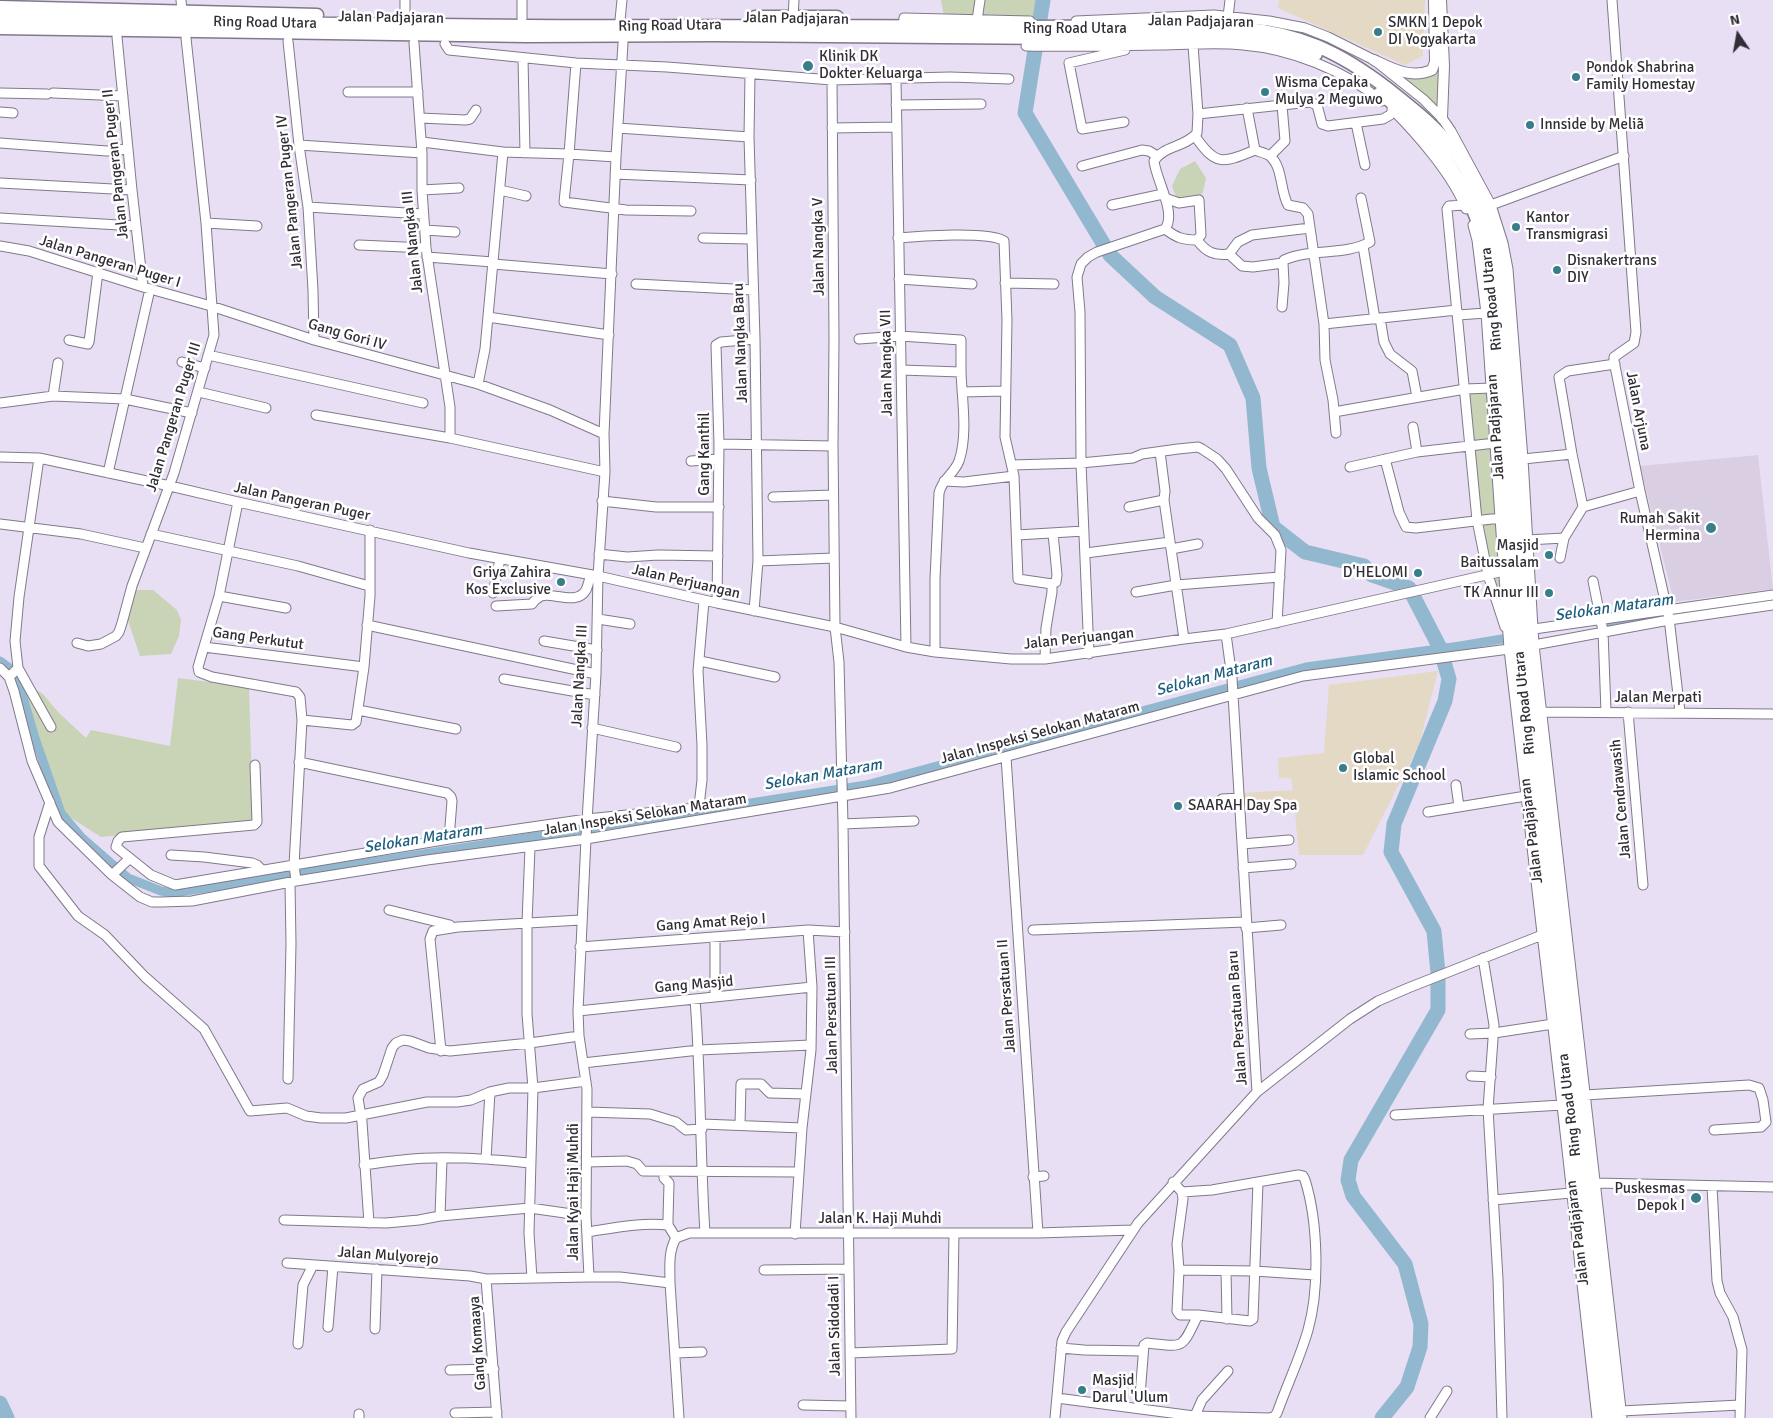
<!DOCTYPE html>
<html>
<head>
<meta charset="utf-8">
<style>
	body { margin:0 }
	#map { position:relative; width:1773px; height:1418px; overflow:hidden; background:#e9dff4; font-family:Signika,sans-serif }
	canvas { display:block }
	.north { position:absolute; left:1713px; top:10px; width:50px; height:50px; -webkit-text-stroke:4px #fff; paint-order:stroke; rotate:348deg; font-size:14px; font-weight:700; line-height:20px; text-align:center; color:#322e36 }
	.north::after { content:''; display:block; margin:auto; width:18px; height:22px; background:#322e36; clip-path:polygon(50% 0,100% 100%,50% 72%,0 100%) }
</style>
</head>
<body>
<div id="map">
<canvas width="1773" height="1418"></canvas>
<div class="north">N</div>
</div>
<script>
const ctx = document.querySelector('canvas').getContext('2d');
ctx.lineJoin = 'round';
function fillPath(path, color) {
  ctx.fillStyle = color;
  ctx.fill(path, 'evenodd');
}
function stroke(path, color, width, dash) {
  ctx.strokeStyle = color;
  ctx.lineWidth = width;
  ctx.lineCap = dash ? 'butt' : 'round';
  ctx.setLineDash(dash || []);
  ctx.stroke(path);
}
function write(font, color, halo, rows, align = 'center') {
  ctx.font = font + ' Signika,sans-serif';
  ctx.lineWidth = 5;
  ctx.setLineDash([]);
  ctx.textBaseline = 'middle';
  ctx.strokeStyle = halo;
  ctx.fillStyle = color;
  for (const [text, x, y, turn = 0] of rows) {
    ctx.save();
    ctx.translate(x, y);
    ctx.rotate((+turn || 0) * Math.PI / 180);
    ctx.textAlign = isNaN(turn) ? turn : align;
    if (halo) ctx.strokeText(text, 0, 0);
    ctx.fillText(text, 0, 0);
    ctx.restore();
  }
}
const education = new Path2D(`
	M 1279,0 L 1425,0 L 1423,56 L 1405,65 L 1278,8 Z
	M 1438,671 L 1419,745 L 1363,855 L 1299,855 L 1294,803 L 1244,805 L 1243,793 L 1293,790 L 1291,778 L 1279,778 L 1278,758 L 1324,753 L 1329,685 Z`);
const medical = new Path2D(`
	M 1758,455 L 1773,589 L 1674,602 L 1640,466 Z`);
const green = new Path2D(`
	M 941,0 L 975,0 L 973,17 L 944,16 Z
	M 982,0 L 1040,0 L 1038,19 L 979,19 Z
	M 1437,64 L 1442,67 L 1440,113 L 1398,74 Z
	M 1195,161 L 1206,178 L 1203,192 L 1199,200 L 1178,202 L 1172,186 L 1180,169 Z
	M 1492,388 L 1508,632 L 1477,520 L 1465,389 Z
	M 133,590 L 153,590 L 177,610 L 181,620 L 179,636 L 171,654 L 140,656 L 126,615 Z
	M 178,678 L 249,687 L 253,821 L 101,837 L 65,814 L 57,799 L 21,681 L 43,694 L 58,712 L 86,738 L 91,730 L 170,746 Z`);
const canal = new Path2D(`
	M 1603,624 L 1773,600
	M 0,661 L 11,669 L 17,677 L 35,738 L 61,813 L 81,837 L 128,878 L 161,891 L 173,893 L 866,785 L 1306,667 L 1460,646 L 1514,637`);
const river = new Path2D(`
	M 1043,0 L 1025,113 L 1110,255 L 1155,297 L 1230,345 L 1253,398 L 1259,468 L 1273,527 L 1305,552 L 1364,566 L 1372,575 L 1409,588 L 1440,648 L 1449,679 L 1445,701 L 1394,824 L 1391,852 L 1434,931 L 1438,973 L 1438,1010 L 1351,1160 L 1348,1180 L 1353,1196 L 1405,1264 L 1421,1324 L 1420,1347 L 1407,1387 L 1382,1418
	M 0,1403 L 7,1418`);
const minor = new Path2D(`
	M 181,0 L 182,11
	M 405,0 L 405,18
	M 522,0 L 522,19
	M 1612,0 L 1636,332 L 1634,343 L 1614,357 L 1614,361 L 1640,491 L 1669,618 L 1680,712
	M 793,17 L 794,0
	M 1228,17 L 1230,0
	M 620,20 L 622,0
	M 977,20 L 980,0
	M 1076,21 L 1214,15 L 1269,21 L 1305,28 L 1328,37 L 1374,60 L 1423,99 L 1442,118 L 1451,131 L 1491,205 L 1503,243 L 1508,269 L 1523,459 L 1534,645 L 1622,1418
	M 903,26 L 904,18 L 1030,21
	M 117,37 L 132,190 L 143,287
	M 288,41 L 299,145 L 308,207 L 313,290 L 314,340
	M 414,43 L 422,153 L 422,190 L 426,248 L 450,407 L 450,438
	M 445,44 L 449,50 L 576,63 L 667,67 L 832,80 L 950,77 L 1009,79
	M 1026,46 C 1070,47 1115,46 1159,45 C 1187,45 1215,42 1243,45 C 1292,49 1343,70 1382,101
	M 523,58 L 525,153
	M 576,63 L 569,154 L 564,202 L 626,210 L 691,211
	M 750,75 L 749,137 L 755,339 L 758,561 L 754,611
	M 896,79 L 906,647
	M 832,80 L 834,339 L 833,446 L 835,627 L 839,662 L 843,824 L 851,1418
	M 348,92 L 418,92
	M 0,93 L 47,94
	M 53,93 L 123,96
	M 896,105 L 981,104
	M 1247,108 L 1255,150 C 1259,152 1266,153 1270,156 C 1283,167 1280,191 1288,205 L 1303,208 L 1308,214 L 1324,324 L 1325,360 L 1333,400 L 1336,433
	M 1392,109 C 1417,134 1453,175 1466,209
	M 0,112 L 13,113
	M 1198,114 L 1310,102 L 1317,105 L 1322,124 L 1328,126 L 1383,119 L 1390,115 L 1393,110
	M 420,118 L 465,120 L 470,119 L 476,110
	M 1124,122 L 1082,129 L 1069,63 L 1125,50
	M 1356,123 L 1365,165
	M 618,128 L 749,137
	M 832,128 L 897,127
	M 1195,136 C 1216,167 1223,163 1255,150
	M 422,142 L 503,152 L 569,154 L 616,157
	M 0,143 L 107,151 L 128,149
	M 299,145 L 422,153
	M 1270,156 L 1285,141 L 1282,105
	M 1082,166 L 1142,150 L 1149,151 L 1157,156
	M 615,174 L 751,180
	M 0,183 L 132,190
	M 422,190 L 459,188
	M 500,190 L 526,196
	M 1165,198 L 1179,203 L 1199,200 L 1201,235 L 1197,240 C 1183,240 1177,238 1165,229
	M 1112,205 L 1163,194
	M 1465,205 L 1449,206 L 1447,209 L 1477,520 L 1488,575 L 1505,627
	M 1491,205 L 1624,156
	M 308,207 L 423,214
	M 0,218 L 136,226
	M 206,223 L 257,226
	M 1473,225 L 1477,240 L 1486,313 L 1509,649 L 1562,1105 L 1597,1418
	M 425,230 L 455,232
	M 703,238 L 751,239
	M 898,238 C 918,236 990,231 1004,241 L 1007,320 L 1005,437 L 1014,476 L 1018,579 L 1052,584 L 1056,582 L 1057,575 L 1053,533
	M 1197,240 C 1206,252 1214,256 1229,254 L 1238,242 L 1252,235 L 1310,228
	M 359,245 L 426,248
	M 0,246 L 29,251 L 143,287 L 211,306 L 314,340 L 478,384 L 550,410 L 604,434
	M 1363,246 L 1375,319
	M 1229,254 L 1242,266 L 1253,267 L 1283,263
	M 427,257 L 493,262
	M 493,264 L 612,274
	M 899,279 L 972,284
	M 1005,283 L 1054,284
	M 636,284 L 753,290
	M 1282,307 L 1284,283 L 1283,263 L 1284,260 C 1311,248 1344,256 1370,242 L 1361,198
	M 1458,315 L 1486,313
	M 488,317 L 609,335
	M 1380,318 L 1384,342 L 1390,354 L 1412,371 L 1417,397
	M 1324,324 L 1457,310
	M 859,339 L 900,336 L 961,340 L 961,372 L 901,370
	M 69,340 L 88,344 L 89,342 L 98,272
	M 208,355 L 423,403
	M 182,362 L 205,368
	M 478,384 L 485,349 L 503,152
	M 199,392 L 266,408
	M 962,392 L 1005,391
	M 53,396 L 58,363
	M 0,403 L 53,396 L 125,399 L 192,413
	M 1334,412 L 1465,389 L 1492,388
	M 316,415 L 450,438 L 605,472
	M 1413,427 L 1417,452
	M 719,444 L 833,446
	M 1160,452 L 1165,491 L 1164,500 L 1184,639
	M 0,457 L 39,458 L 170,486 L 238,502 L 469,553 L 598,576 L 717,603 L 835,627 L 906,647 L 935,652 L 1011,659 L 1045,659 L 1184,639 L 1226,634 L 1504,571
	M 1385,459 L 1399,512 L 1406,527 L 1416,528 L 1500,518
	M 1523,459 L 1572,454
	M 691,461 L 719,459
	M 1012,465 L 1081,463 L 1133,458 L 1142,454 L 1178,449 L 1198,447 L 1202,449 L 1217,459 L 1226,469 L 1258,518 L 1275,535 L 1281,550 L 1277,623
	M 1350,467 L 1417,452 L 1495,443
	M 108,473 L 150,289
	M 944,481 L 964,482 L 1014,476
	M 773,497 L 833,495
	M 602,501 L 656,507 L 719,507
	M 238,502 L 219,596 L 198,667 L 199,672 L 212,677 L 296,692 L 300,697 L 302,720 L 294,865 L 296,881
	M 1129,507 L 1164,500
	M 1583,507 L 1572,454 L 1559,377 L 1568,371 L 1615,364
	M 0,524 L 81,534 L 145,548
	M 151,534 L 298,566 L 369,586
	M 1017,535 L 1084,531
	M 1527,540 L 1564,538 L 1583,507 L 1640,491
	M 1171,549 L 1198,544
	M 1086,553 L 1170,542
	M 599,554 L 627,557 L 658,555 L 718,556
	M 1560,558 L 1564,538
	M 758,561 L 834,558
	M 1593,581 L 1603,631 L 1606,712
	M 1136,592 L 1176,585 L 1280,577
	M 493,593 L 500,559
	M 219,596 L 286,608
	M 717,603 L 719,444 L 716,345 L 721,342 L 755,339
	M 496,606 L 532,604 C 534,601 537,598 541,596 C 553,592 577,606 586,590 C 588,586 589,580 591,575
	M 598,619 L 630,624
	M 367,625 L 596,674
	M 1534,629 L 1773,595
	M 1226,634 L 1232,678 L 1257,1092
	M 544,641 L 597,650
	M 77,643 L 88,646 L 101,644 L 116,636 L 119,632 L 122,623 L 132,586 L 174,473 L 214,335 L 206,223 L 186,38
	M 1534,645 L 1669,620 L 1773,605
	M 204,647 L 364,667
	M 935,652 L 935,579 L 939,493 C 942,479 954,474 959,461 C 968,435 962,399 961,372
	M 1089,654 L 1081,463 L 1080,312 L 1077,277 L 1081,264 L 1088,257 L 1097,252 L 1165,229 C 1177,213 1156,180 1154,161 C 1163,146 1186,147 1197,133 L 1198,114 L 1193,45
	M 1045,659 L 1046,628 L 1052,592 L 1052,584
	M 700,661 L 775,677
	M 0,668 L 9,677 L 14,691 L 32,761 L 58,822 L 112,875 L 140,897 L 152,902 L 161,902 L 192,901 L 296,881 L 427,860 L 586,839 L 890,788 L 1303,676 L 1509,649
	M 18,668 L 51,727
	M 9,677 L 18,668 L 15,641 L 19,597 L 39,458
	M 504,679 L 595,695
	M 358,710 L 456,729
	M 1542,712 L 1773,714
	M 1628,712 L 1643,885
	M 302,720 L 352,725 L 356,722 L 364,667 L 370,596 L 370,530
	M 592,728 L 676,747
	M 1006,757 L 1038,1233
	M 299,762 L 447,793 L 451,797 L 452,801 L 449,839
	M 255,765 L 257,822 L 254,825 L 122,837 L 118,841 L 116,847 L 151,875 L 175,885 L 449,839 L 587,819 L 696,808 L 699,806 L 702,780 L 702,745 L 698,671 L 704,601
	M 1456,785 L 1459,807
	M 1222,799 L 1239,798
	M 50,802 L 39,837 L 39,866 L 78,916 L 105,935 L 145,977 L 204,1029 L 250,1111 L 287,1108 L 306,1116 L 321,1118 L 346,1118 L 427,1102 L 457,1102 L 471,1100 L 490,1092 L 509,1088 L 533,1088 L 586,1081
	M 1428,812 L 1526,796
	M 843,824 L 914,821
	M 586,837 L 596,674 L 598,576 L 605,472 L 604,434 L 616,157 L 623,43
	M 586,839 L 578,1011 L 579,1036 L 587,1089 L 586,1216 L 589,1277 L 620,1277 L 670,1283 L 679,1418
	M 1242,844 L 1289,840
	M 530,847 L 527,923 L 527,1014 L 533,1088 L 529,1233 L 532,1278
	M 171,855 L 204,857 L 252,863 L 257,865 L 262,870
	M 1243,868 L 1291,864
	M 112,875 L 130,858
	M 389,910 L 450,925
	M 1246,928 L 1281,925
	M 1033,930 L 1245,922
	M 715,937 L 715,997
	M 580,947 L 808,930 L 845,932
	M 1483,958 L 1494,1025 L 1488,1109 L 1498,1279 L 1502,1418
	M 695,999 C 701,1077 700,1155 705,1233
	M 578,1011 L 812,987
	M 1470,1034 L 1494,1033 L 1553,1024
	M 441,1051 L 430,939 L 433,931 L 458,927 L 581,920
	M 583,1063 L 699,1050 L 811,1045
	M 1471,1076 L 1491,1077
	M 288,1079 L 291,944 L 290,883
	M 1585,1095 L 1749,1085 L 1759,1088 L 1763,1100 L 1766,1122 L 1761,1127 L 1714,1130
	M 587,1112 L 650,1114 L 676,1122 L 686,1130 L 702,1129
	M 1395,1115 L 1562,1105
	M 702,1124 L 802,1128
	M 740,1125 L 741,1084 L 761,1084 L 770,1093 L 806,1094
	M 486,1159 L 490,1092
	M 587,1162 L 627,1161 L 637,1164 L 643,1171 L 799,1172
	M 364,1165 C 377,1163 390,1161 402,1160 C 444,1155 489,1159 530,1163
	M 664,1171 L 664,1178 L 669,1183 L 668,1219 L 668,1225 L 676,1238
	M 1033,1177 L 1044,1176
	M 1596,1183 L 1773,1187
	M 1712,1186 L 1717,1281 L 1720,1293 L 1733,1317 L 1742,1350 L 1740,1418
	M 1182,1192 L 1183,1199 L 1177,1244 L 1179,1270 L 1177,1311 L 1180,1315 L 1198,1315
	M 1493,1200 L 1571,1193
	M 440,1216 L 442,1159
	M 284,1220 L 386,1223 L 419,1220 L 440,1216 L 530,1208 L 586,1216
	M 369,1223 L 362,1122 L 358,1098 L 363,1089 L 379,1082 L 383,1075 L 392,1048 L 396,1043 L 403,1040 L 410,1041 L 429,1048 L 450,1051 L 530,1043 L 579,1036
	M 587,1232 C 613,1228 642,1222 668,1225
	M 795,1234 L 802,1128 L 811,1050 L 812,987 L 808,930
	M 287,1263 L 470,1276 L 486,1279 L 589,1277
	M 764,1270 L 848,1269
	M 1179,1270 L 1254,1271 L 1315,1275
	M 1226,1271 L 1227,1319
	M 486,1279 L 497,1418
	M 670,1283 C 670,1267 668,1252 676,1238 L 689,1233 L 1038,1233 L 1132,1230
	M 328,1327 L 333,1266
	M 375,1329 L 377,1269
	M 298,1344 L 303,1285 L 313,1265
	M 1061,1348 L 1084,1350 L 1143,1351
	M 675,1353 L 702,1352
	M 850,1353 L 952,1349 L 954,1233
	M 450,1370 L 494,1369
	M 1057,1398 L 1194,1416 L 1269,1418 L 1274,1417 L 1277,1413 C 1287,1385 1300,1358 1308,1330 C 1320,1288 1318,1221 1305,1180 L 1303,1176 L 1298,1175 L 1212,1190 L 1182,1192 L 1173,1182
	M 803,1405 L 850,1406
	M 1139,1408 L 1144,1345 L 1147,1343 C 1185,1347 1181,1350 1198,1315 L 1250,1321 L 1253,1319 L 1258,1182
	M 1621,1411 L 1740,1405
	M 455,1413 L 497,1412
	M 359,1414 L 359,1418
	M 1055,1418 L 1062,1341 L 1066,1332 L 1138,1223 L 1257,1092 L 1350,1019 L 1378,1001 L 1408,988 L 1542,935
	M 1194,1418 L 1202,1400 L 1228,1371
	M 1430,1418 L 1447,1391`);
const major = new Path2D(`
	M 1441,0 L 1444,66 L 1442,118
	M 1374,60 C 1393,69 1411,79 1432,70 L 1435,62 L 1434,0
	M 586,839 L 586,837`);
const highway = new Path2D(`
	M 0,7 L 317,15
	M 755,17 L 837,17
	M 0,18 C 175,22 351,25 526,26 C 674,27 821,25 969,27 C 1024,27 1080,27 1136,26 C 1197,26 1259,22 1317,46 C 1343,57 1366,72 1388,89 C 1412,108 1437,127 1455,152 C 1486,195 1500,257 1504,310 L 1526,644 L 1616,1418
	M 0,28 L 527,36 L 715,35 L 1057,38 L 1215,35 L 1266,40 L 1316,54
	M 1380,93 C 1395,105 1410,117 1423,131 C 1449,158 1473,202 1483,238 C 1489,258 1491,281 1494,302 L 1516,646 L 1605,1418`);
const markers = [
	[1378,32,5,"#387e8a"],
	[808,66,6,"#387e8a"],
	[1576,77,5,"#387e8a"],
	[1265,92,5,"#387e8a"],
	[1530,125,5,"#387e8a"],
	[1516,227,5,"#387e8a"],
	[1557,270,5,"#387e8a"],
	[1711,528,6,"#387e8a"],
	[1549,555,5,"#387e8a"],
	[1418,573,5,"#387e8a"],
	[561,582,5,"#387e8a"],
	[1549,593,5,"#387e8a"],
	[1343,768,5,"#387e8a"],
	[1178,806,5,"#387e8a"],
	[1696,1198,6,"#387e8a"],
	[1082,1390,5,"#387e8a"]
];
const streetNames = [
	["Jalan Padjajaran",391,18,1],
	["Jalan Padjajaran",796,19,1],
	["Jalan Padjajaran",1201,22,1],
	["Ring Road Utara",265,23,1],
	["Ring Road Utara",670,26,-1],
	["Ring Road Utara",1075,29],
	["Jalan Pangeran Puger II",116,164,-96],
	["Jalan Pangeran Puger IV",290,192,-96],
	["Jalan Nangka III",413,242,-96],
	["Jalan Nangka V",819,247,-91],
	["Jalan Pangeran Puger I",110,262,17],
	["Ring Road Utara",1492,299,-96],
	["Gang Gori IV",347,335,16],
	["Jalan Nangka Baru",741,343,-92],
	["Jalan Nangka VII",887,363,-91],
	["Jalan Arjuna",1638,411,79],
	["Jalan Pangeran Puger III",174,417,-73],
	["Jalan Padjajaran",1496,427,-94],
	["Gang Kanthil",705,454,-90],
	["Jalan Pangeran Puger",302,502,12],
	["Jalan Perjuangan",686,582,13],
	["Gang Perkutut",258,639,8],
	["Jalan Perjuangan",1079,639,-6],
	["Jalan Nangka III",580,676,-87],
	["Jalan Merpati",1658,698],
	["Ring Road Utara",1525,703,-96],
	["Jalan Inspeksi Selokan Mataram",1040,733,-15],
	["Jalan Cendrawasih",1621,799,-95],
	["Jalan Inspeksi Selokan Mataram",645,815,-9],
	["Jalan Padjajaran",1532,831,-97],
	["Gang Amat Rejo I",711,923,-4],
	["Gang Masjid",694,985,-5],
	["Jalan Persatuan II",1007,996,-94],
	["Jalan Persatuan III",832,1015,-91],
	["Jalan Persatuan Baru",1238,1018,-94],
	["Ring Road Utara",1570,1105,-97],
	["Jalan Kyai Haji Muhdi",574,1192,-90],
	["Jalan K. Haji Muhdi",880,1219],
	["Jalan Padjajaran",1578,1233,-97],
	["Jalan Mulyorejo",388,1256,4],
	["Jalan Sidodadi I",835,1326,-91],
	["Gang Komaaya",478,1343,-94]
];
const poiNames = [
	["SMKN 1 Depok",1388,23],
	["DI Yogyakarta",1388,40],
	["Klinik DK",819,57],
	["Dokter Keluarga",819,74],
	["Pondok Shabrina",1586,68],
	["Family Homestay",1586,85],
	["Wisma Cepaka",1275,83],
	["Mulya 2 Meguwo",1275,100],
	["Innside by Meliã",1540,125],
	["Kantor",1526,218],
	["Transmigrasi",1526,235],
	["Disnakertrans",1567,261],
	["DIY",1567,278],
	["Rumah Sakit",1700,519,"right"],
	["Hermina",1700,536,"right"],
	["Masjid",1539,546,"right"],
	["Baitussalam",1539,563,"right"],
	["Griya Zahira",551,573,"right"],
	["Kos Exclusive",551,590,"right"],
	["D'HELOMI",1408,573,"right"],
	["TK Annur III",1539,593,"right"],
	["Global",1353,759],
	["Islamic School",1353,776],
	["SAARAH Day Spa",1188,806],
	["Puskesmas",1685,1189,"right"],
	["Depok I",1685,1206,"right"],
	["Masjid",1092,1381],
	["Darul 'Ulum",1092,1398]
];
const waterNames = [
	["Selokan Mataram",1614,608,-8],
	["Selokan Mataram",1214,676,-15],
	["Selokan Mataram",823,775,-10],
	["Selokan Mataram",423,839,-9]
];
fillPath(education, '#e3d9c4');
fillPath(medical, '#dacee2');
fillPath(green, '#c9d3b6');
stroke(canal, '#92b8cf', 9);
stroke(river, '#92b8cf', 15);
stroke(minor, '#82788b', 11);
stroke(major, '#82788b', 12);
stroke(highway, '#82788b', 15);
stroke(minor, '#fff', 9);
stroke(major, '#fff', 10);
stroke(highway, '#fff', 12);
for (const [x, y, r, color] of markers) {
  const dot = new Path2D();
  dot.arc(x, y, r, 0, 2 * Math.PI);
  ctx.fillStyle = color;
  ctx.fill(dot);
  stroke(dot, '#fff', 2);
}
write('15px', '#322e36', '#fff', streetNames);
write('15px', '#322e36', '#fff', poiNames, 'left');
write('italic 16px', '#1e5e7e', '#fff', waterNames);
</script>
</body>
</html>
